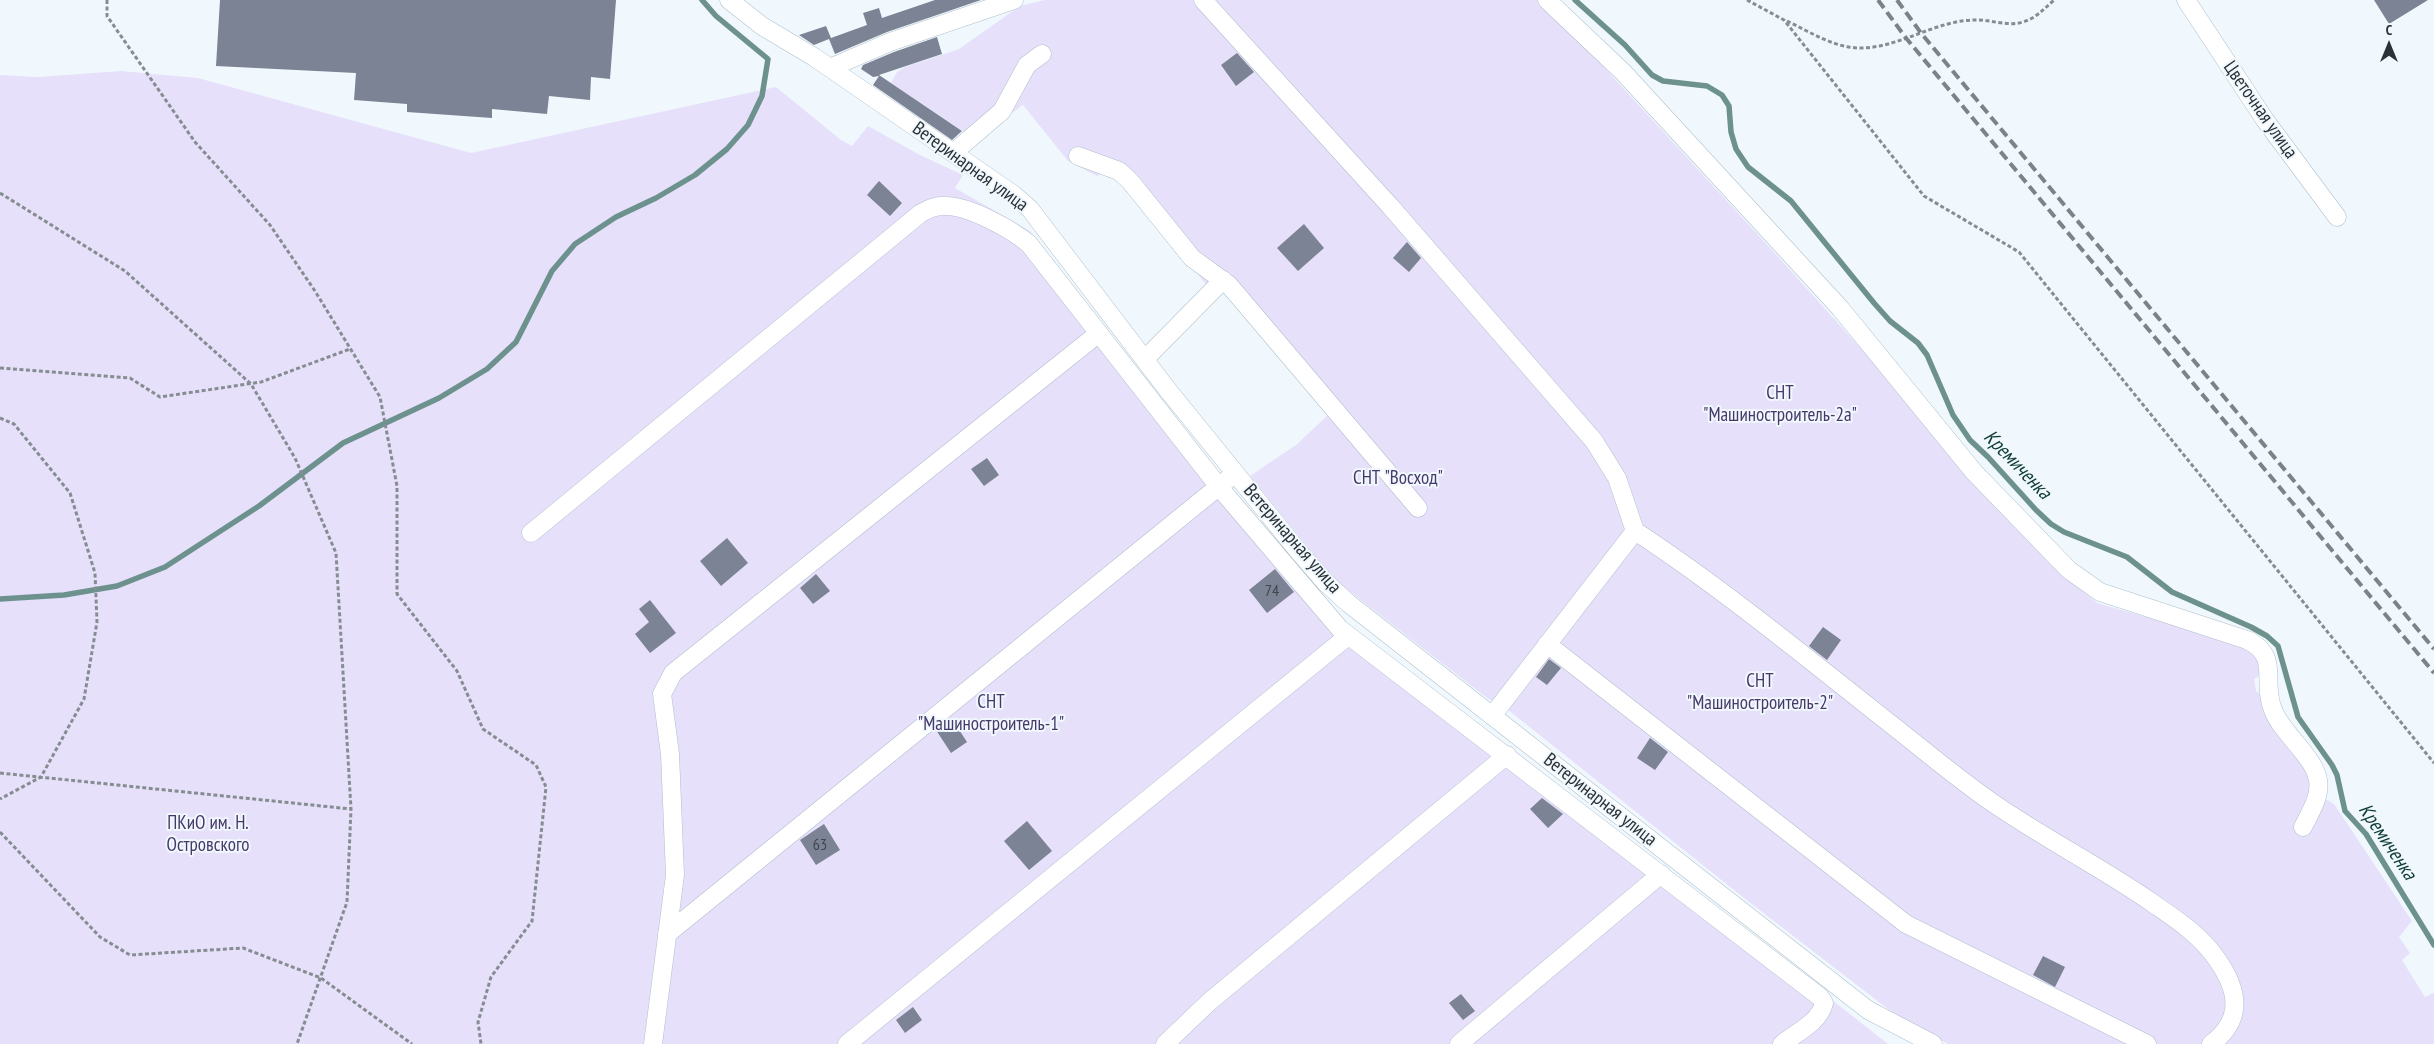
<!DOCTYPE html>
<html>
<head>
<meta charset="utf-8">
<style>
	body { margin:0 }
	#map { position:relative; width:2434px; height:1044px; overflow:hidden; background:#f0f8fd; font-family:"PT Sans Narrow",sans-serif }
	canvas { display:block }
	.north { position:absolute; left:2364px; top:20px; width:50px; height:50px; -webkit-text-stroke:4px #f0f8fd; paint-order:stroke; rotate:0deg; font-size:14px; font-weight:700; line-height:20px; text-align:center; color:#2b3237 }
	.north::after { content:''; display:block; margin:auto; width:18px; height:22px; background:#2b3237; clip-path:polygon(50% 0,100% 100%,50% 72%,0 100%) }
</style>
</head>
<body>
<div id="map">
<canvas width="2434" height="1044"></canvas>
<div class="north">С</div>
</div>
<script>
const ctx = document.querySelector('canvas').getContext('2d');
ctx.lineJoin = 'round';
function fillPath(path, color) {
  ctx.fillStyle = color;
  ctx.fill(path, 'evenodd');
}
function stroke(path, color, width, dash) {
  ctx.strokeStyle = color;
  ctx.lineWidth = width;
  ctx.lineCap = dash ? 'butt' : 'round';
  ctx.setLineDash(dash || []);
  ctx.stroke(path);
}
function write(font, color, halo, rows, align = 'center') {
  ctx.font = font + ' "PT Sans Narrow",sans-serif';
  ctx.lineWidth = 4;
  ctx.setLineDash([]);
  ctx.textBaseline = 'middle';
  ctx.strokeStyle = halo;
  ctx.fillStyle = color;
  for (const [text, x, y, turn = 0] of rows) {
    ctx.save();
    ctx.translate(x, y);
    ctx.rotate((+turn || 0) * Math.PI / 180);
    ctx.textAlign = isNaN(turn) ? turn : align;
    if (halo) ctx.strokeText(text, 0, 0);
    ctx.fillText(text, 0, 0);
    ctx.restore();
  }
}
const green = new Path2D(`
	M 1045,0 L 1537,0 L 1578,39 L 1773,251 L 1873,362 L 1967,477 L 2052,566 L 2097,603 L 2250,647 L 2259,658 L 2262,674 L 2254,679 L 2256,691 L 2263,697 L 2308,768 L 2311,790 L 2334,804 L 2412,921 L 2399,937 L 2410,953 L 2402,960 L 2425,997 L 2433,993 L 2434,995 L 2434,1044 L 1948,1044 L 1897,1016 L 1744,898 L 1507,709 L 1487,698 L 1335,580 L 1250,476 L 1296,445 L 1328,415 L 1225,291 L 1217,297 L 1208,287 L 1130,189 L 1105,172 L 1097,176 L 1068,161 L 1023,105 L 981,136 L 966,133 L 891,83 L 897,72 L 905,67 L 959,49 L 1020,6 Z
	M 121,71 L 198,78 L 471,153 L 776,87 L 841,140 L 852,146 L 868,126 L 920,155 L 963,175 L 955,188 L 1030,231 L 1227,485 L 1345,625 L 1518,753 L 1888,1044 L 0,1044 L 0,75 L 38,77 Z`);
const stream = new Path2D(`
	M 1575,0 L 1625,45 L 1652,75 L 1663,81 L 1707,86 L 1722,95 L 1729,106 L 1731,132 L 1736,149 L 1748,167 L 1791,201 L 1874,303 L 1890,321 L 1918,343 L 1927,355 L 1953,415 L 1970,440 L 1988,457 L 2036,510 L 2051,524 L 2064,532 L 2127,557 L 2172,592 L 2251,627 L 2267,636 L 2278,646 L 2298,717 L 2332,765 L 2337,775 L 2345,811 L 2366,834 L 2434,945
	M 0,599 L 64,595 L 117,586 L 165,567 L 259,506 L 343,443 L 439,398 L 487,369 L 516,342 L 552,271 L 575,244 L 616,217 L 656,198 L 695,175 L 727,149 L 748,125 L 762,96 L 768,59 L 716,16 L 702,0`);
const building = new Path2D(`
	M 220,0 L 616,0 L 610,79 L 591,77 L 590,100 L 549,96 L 547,114 L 492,109 L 492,118 L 407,112 L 407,104 L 354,100 L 356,73 L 216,66 Z
	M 935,0 L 981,0 L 887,32 L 835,54 L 829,39 L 814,45 L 799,35 L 826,26 L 831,38 L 867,25 L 863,13 L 879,8 L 882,18 Z
	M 2374,0 L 2428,0 L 2389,24 Z
	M 937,37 L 942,54 L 879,75 L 962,131 L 952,140 L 873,85 L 879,76 L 873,77 L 861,69 L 863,65 L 894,52 Z
	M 1237,53 L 1254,72 L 1236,86 L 1221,65 Z
	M 879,181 L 902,203 L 890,216 L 867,195 Z
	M 1304,224 L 1324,248 L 1298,271 L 1277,248 Z
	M 1407,242 L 1421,258 L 1409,272 L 1393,258 Z
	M 987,458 L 999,475 L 984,486 L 971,469 Z
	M 727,538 L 748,563 L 721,586 L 700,561 Z
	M 1275,569 L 1294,592 L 1267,613 L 1249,590 Z
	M 816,574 L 830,591 L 813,604 L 800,588 Z
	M 650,600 L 676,633 L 650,653 L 635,634 L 649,622 L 639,609 Z
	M 1823,627 L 1841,640 L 1827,660 L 1809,646 Z
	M 1549,659 L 1561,668 L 1547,685 L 1536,677 Z
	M 952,719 L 967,742 L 951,753 L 936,730 Z
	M 1650,738 L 1668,752 L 1655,770 L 1637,758 Z
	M 1542,798 L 1563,814 L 1548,828 L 1530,809 Z
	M 1027,821 L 1052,851 L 1029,870 L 1004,841 Z
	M 824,824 L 840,850 L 816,865 L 800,840 Z
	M 2043,956 L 2065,967 L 2055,987 L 2033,975 Z
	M 1461,994 L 1475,1011 L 1463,1020 L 1449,1003 Z
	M 913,1007 L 922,1020 L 905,1033 L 896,1020 Z`);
const path = new Path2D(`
	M 107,0 L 107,16 L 195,142 L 270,225 L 315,291 L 380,397 L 397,486 L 397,594 L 457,671 L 483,729 L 536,765 L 546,787 L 532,921 L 491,977 L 478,1022 L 481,1044
	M 1747,0 L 1784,20 L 1924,196 L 2019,252 L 2434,763
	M 1787,21 C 1810,32 1833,47 1858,48 C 1898,49 1934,21 1973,20 C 1990,19 2007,27 2023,22 C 2036,18 2044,9 2054,0
	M 0,193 L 125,271 L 251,384 L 295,458 L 336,553 L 351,809 L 347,902 L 297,1044
	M 0,368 L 130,378 L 160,397 L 261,382 L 350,349
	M 0,418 L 14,424 L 70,493 L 95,573 L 97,622 L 84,699 L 41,777 L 0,799
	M 0,773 L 351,809
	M 0,832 L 100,937 L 130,955 L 243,948 L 321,978 L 412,1044`);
const minor = new Path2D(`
	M 729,0 L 762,26 L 814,57 L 1014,195 L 1030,209 L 1167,389 L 1300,553 L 1324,581 L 1348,603 L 1868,1010 L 1933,1044
	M 1203,0 L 1390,206 L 1594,441 L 1617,478 L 1635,531
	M 1547,0 L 1623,72 L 1840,308 L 1974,472 L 2069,570 L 2100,592 L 2247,640 C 2281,656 2261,681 2273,710 C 2283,735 2314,756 2318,780 C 2321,796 2310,813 2303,827
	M 2186,0 L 2265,120 L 2337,217
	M 830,68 L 890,42 L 1014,0
	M 953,153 L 1002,111 L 1027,65 L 1042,54
	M 1078,156 L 1119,171 L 1130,181 L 1192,258 L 1229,285 L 1418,508
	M 1145,359 L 1223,280
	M 531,533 L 921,213 C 930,208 938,205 947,206 C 971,207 1011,229 1029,244 L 1219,487 L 1340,629 L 1820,997 L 1824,1003 C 1820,1022 1796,1033 1782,1044
	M 1547,644 L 1906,924 L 2147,1044
	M 1492,716 L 1635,531 C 1728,592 1814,664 1902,733 C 1931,756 1960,780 1990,801 C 2043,838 2101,867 2154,904 C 2177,920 2200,935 2216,958 C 2239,990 2244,1019 2211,1044
	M 667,934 L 1228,479
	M 653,1044 L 675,875 L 670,754 L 662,694 L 673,673 L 1099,333
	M 847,1044 L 1348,636
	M 1165,1044 L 1209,1002 L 1507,755
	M 1459,1044 L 1661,874`);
const rail = new Path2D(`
	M 1878,0 L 1906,38 L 2434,673
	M 1897,0 L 1921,33 L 2434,649`);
const numberNames = [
	["74",1272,591],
	["63",820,845]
];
const streetNames = [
	["Цветочная улица",2260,110,55],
	["Ветеринарная улица",970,167,36],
	["Ветеринарная улица",1292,539,49],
	["Ветеринарная улица",1600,800,38]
];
const parkNames = [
	["СНТ",1780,394],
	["\"Машиностроитель-2а\"",1780,416],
	["СНТ \"Восход\"",1398,479],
	["СНТ",1760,682],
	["\"Машиностроитель-2\"",1760,704],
	["СНТ",991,703],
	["\"Машиностроитель-1\"",991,725],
	["ПКиО им. Н.",208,824],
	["Островского",208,846]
];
const waterNames = [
	["Кремиченка",2017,465,46],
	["Кремиченка",2387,842,56]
];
fillPath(green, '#e6e0fb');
stroke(stream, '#6d928e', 5.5);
fillPath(building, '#7c8394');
stroke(minor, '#aec0cd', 19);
stroke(path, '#868d92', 3, [4, 2.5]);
stroke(minor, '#fff', 18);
stroke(rail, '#7c8388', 4, [10, 5]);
write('16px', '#3f464e', null, numberNames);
write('19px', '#2b3237', '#f0f8fd', streetNames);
write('19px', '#47386a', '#f0f8fd', parkNames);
write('italic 20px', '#0e3c37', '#f0f8fd', waterNames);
</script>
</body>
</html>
